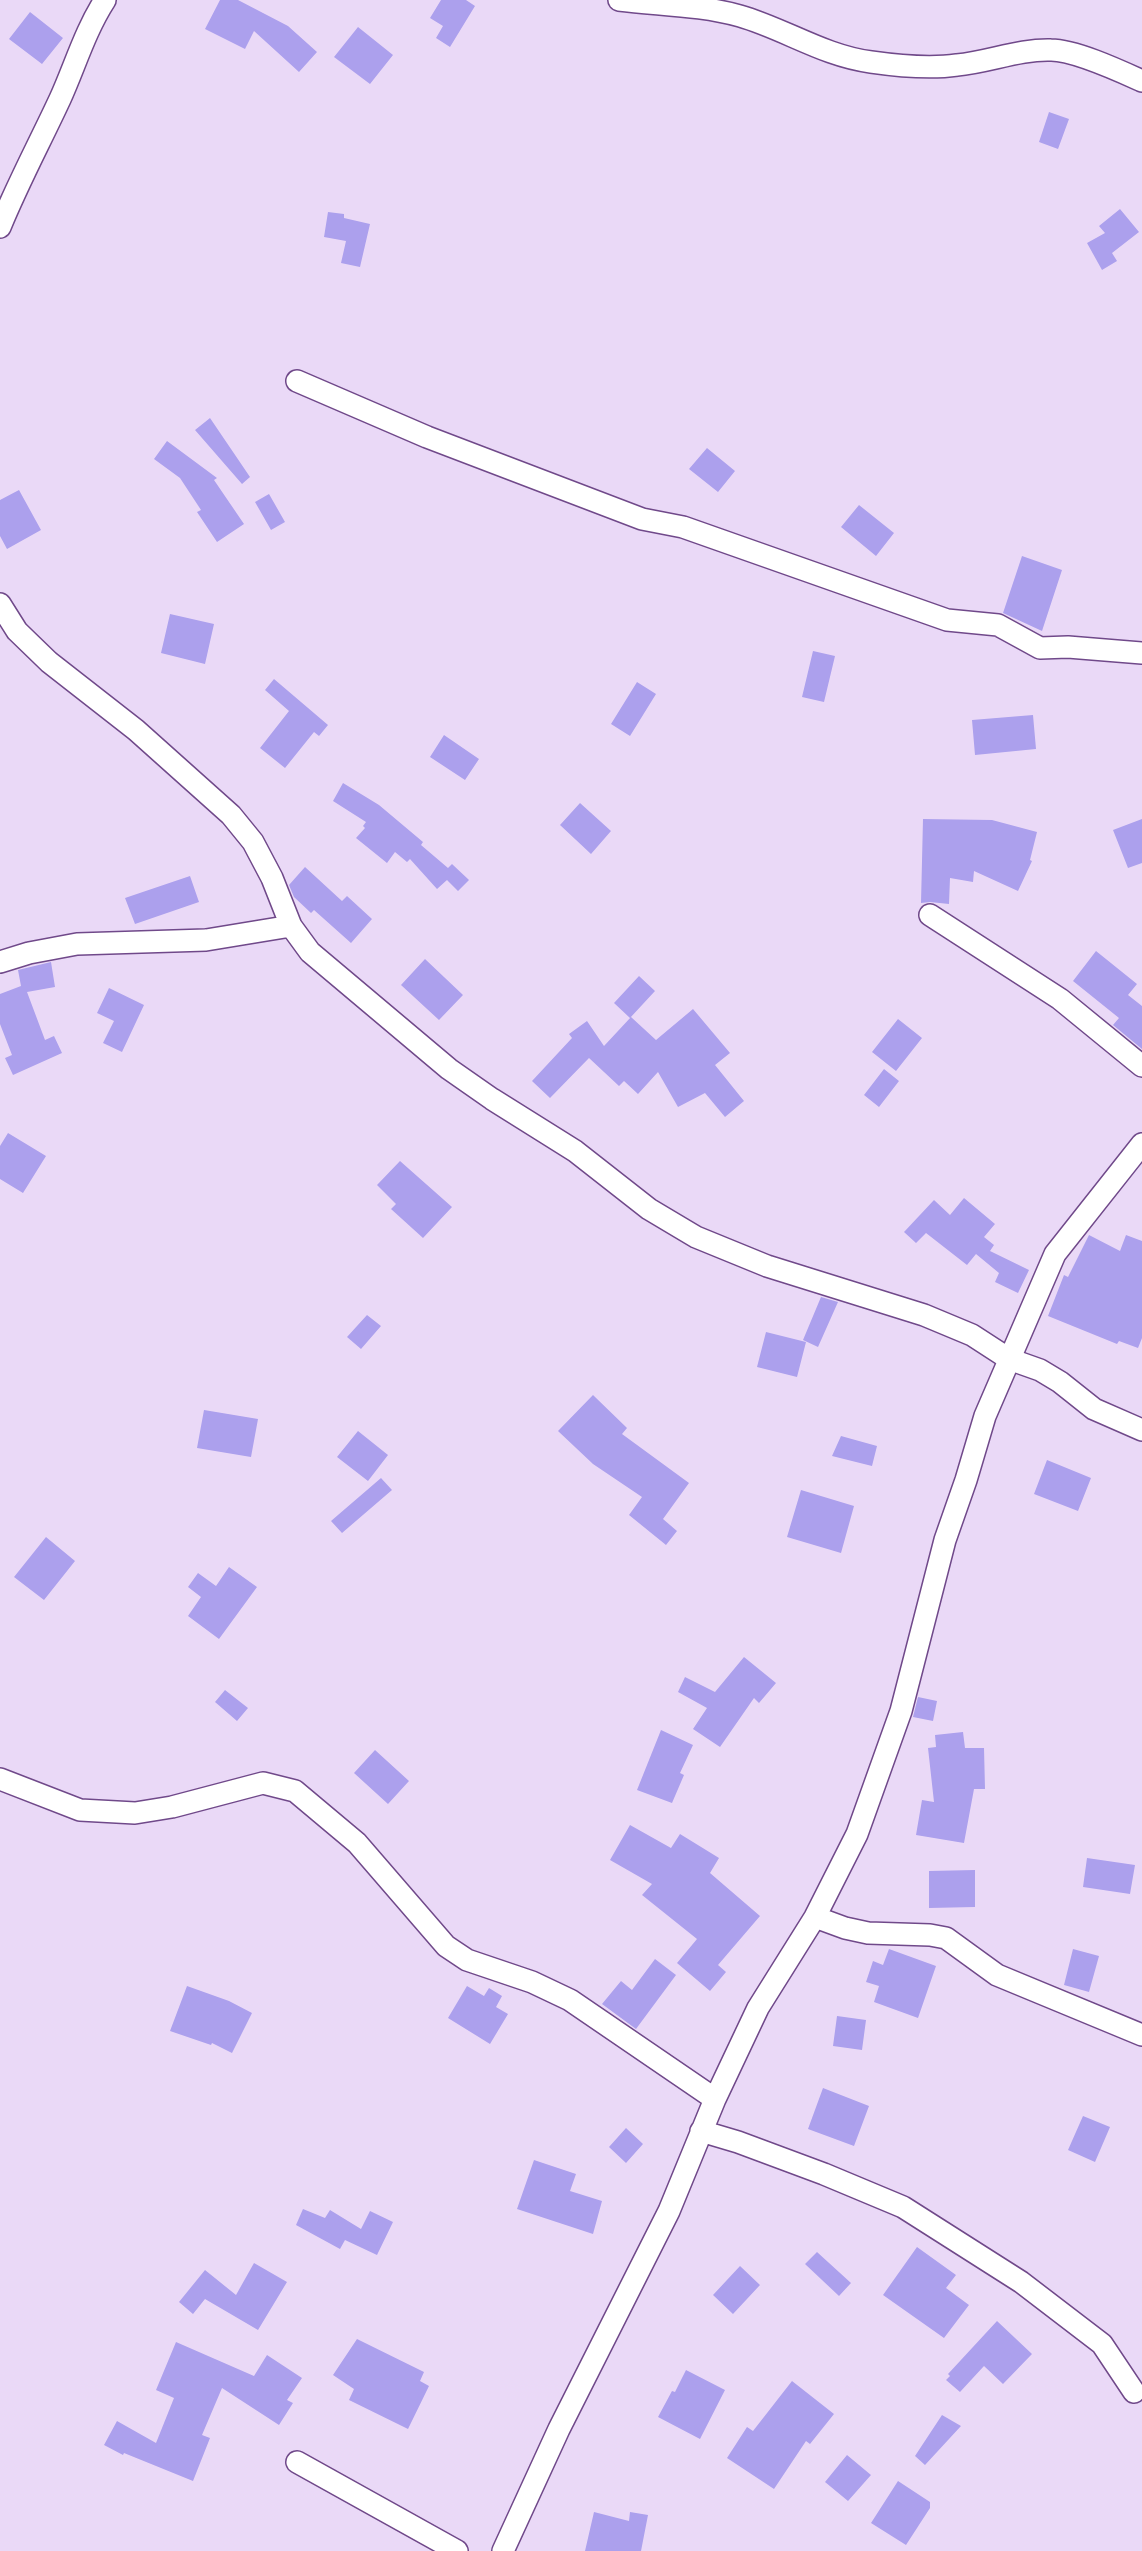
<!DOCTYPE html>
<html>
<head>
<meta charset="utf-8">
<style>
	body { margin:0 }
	canvas { display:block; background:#ead9f7 }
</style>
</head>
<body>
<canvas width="1142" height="2551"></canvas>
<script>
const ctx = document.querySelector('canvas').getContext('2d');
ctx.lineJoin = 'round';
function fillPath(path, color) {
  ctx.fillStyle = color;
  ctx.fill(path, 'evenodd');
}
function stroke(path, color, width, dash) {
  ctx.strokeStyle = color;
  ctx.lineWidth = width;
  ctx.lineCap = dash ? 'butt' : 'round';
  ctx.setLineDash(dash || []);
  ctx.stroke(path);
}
const building = new Path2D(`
	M 220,0 L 238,0 L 288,26 L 317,52 L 299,72 L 254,31 L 245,49 L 205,29 Z
	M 441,0 L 466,0 L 475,6 L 450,47 L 436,38 L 443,26 L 430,18 Z
	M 30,12 L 63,38 L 42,64 L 9,39 Z
	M 358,27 L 393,55 L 370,84 L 334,57 Z
	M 1049,112 L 1069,119 L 1058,149 L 1039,142 Z
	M 1120,209 L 1139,232 L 1112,253 L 1117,261 L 1102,270 L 1087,243 L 1105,233 L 1099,226 Z
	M 328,212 L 344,214 L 344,218 L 370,224 L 360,267 L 341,263 L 346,241 L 324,237 Z
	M 210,418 L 250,477 L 242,484 L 195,430 Z
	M 167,441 L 217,478 L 214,480 L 244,524 L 217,542 L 197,512 L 201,510 L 180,478 L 154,459 Z
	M 707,448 L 735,471 L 718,492 L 689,469 Z
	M 19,490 L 41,530 L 7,549 L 0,536 L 0,500 Z
	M 269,494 L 285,522 L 271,530 L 255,502 Z
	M 859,505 L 894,533 L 876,556 L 841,527 Z
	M 1022,556 L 1062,570 L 1042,631 L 1003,613 Z
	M 170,614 L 214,624 L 205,664 L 161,653 Z
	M 813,651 L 835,656 L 824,702 L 802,697 Z
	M 274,679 L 328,725 L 319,736 L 314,732 L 285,768 L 260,748 L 289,711 L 265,690 Z
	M 637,682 L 656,694 L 630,736 L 611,724 Z
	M 1033,715 L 1036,749 L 975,755 L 972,720 Z
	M 444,735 L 479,759 L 465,780 L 430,757 Z
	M 343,783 L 379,805 L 423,842 L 421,845 L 448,868 L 452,864 L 469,880 L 458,891 L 447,880 L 437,889 L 410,859 L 407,862 L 395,852 L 387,863 L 356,838 L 365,828 L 363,826 L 366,822 L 333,801 Z
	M 580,803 L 611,831 L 591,854 L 560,825 Z
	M 923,819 L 992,820 L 1037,832 L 1030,860 L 1032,861 L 1018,891 L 974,871 L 973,882 L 950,878 L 949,904 L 930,902 L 921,903 Z
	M 1142,819 L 1142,863 L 1128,868 L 1113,830 Z
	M 305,867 L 342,901 L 347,896 L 372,919 L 351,943 L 314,910 L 311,913 L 294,897 L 289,885 Z
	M 190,876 L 199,902 L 135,924 L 125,898 Z
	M 1096,951 L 1137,984 L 1128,995 L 1142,1006 L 1142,1049 L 1113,1025 L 1119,1018 L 1073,981 Z
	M 425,959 L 463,995 L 439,1020 L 401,985 Z
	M 51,962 L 55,987 L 27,992 L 45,1040 L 54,1036 L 62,1053 L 13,1075 L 5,1058 L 12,1055 L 0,1024 L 0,994 L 21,986 L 18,970 Z
	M 639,976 L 655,991 L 630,1018 L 614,1003 Z
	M 109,988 L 144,1005 L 122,1052 L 103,1043 L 114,1021 L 97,1013 Z
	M 693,1009 L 730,1053 L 715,1065 L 744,1101 L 725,1117 L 705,1093 L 678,1107 L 658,1072 L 638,1094 L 624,1081 L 619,1086 L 589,1058 L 550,1098 L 532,1081 L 572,1038 L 569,1034 L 587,1021 L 604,1046 L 631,1017 L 656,1040 Z
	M 898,1019 L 922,1038 L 896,1071 L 872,1052 Z
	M 884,1069 L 899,1081 L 879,1107 L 864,1095 Z
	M 8,1133 L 46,1156 L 23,1193 L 0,1179 L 0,1146 Z
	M 400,1161 L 452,1207 L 423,1238 L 391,1209 L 396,1204 L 377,1185 Z
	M 964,1198 L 995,1224 L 984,1237 L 994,1245 L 990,1251 L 1029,1270 L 1018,1293 L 995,1282 L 999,1273 L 976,1254 L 967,1265 L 926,1233 L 916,1243 L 904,1232 L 934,1200 L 950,1215 Z
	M 1089,1235 L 1120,1251 L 1126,1235 L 1142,1241 L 1142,1338 L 1138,1348 L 1119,1341 L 1117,1344 L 1048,1316 L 1064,1275 L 1068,1277 Z
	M 821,1297 L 838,1302 L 818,1347 L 803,1340 Z
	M 367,1315 L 381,1326 L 361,1349 L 347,1337 Z
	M 766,1332 L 806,1342 L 797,1377 L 757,1367 Z
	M 593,1395 L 627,1428 L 622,1434 L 689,1483 L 663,1519 L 677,1531 L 666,1545 L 629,1515 L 642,1497 L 593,1464 L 558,1431 Z
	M 204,1410 L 258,1419 L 251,1457 L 197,1448 Z
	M 358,1431 L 388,1455 L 368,1481 L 337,1457 Z
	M 841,1436 L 877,1446 L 872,1466 L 832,1456 Z
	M 1047,1460 L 1091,1478 L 1078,1511 L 1034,1494 Z
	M 381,1478 L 392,1490 L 342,1533 L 331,1521 Z
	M 801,1490 L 854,1506 L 841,1553 L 787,1537 Z
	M 46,1537 L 75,1561 L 44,1600 L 14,1577 Z
	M 229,1567 L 257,1587 L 219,1639 L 188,1616 L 201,1597 L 188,1587 L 198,1573 L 216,1586 Z
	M 744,1657 L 776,1683 L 759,1703 L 754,1698 L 720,1747 L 693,1729 L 707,1708 L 678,1692 L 685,1677 L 715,1692 Z
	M 225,1690 L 248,1708 L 237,1721 L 215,1702 Z
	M 918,1697 L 937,1701 L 933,1721 L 913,1717 Z
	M 661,1730 L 693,1745 L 680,1773 L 684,1775 L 672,1803 L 637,1790 Z
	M 963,1732 L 965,1748 L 984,1748 L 985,1789 L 974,1789 L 964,1843 L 916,1835 L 922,1800 L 934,1802 L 928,1748 L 936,1747 L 935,1735 Z
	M 375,1750 L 409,1781 L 388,1804 L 354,1773 Z
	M 630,1825 L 671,1848 L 680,1834 L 719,1858 L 710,1873 L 760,1916 L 718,1965 L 726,1972 L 710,1991 L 677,1963 L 697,1939 L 642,1895 L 652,1884 L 610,1860 Z
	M 1087,1858 L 1135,1865 L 1130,1894 L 1083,1887 Z
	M 975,1870 L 975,1907 L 929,1908 L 929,1871 Z
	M 889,1949 L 936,1966 L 918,2018 L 874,2002 L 879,1986 L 866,1982 L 873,1961 L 883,1965 Z
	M 1073,1949 L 1099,1956 L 1089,1992 L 1064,1985 Z
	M 655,1959 L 676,1975 L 636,2029 L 602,2004 L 621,1981 L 632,1990 Z
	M 187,1986 L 229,2001 L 252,2013 L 232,2053 L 212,2043 L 211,2045 L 170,2031 Z
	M 467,1986 L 484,1996 L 489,1988 L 502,1996 L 496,2007 L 508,2014 L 490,2044 L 448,2018 Z
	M 837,2016 L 866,2020 L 862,2050 L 833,2046 Z
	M 823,2088 L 869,2106 L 854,2146 L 808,2129 Z
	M 1083,2116 L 1110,2127 L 1095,2162 L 1068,2150 Z
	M 626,2128 L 643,2144 L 626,2163 L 609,2147 Z
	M 534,2160 L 576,2174 L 570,2191 L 602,2201 L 593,2234 L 517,2209 Z
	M 303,2209 L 325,2218 L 330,2210 L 361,2229 L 370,2211 L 393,2222 L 377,2255 L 345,2240 L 340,2249 L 296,2225 Z
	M 917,2247 L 956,2275 L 946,2288 L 969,2305 L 944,2338 L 883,2295 Z
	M 817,2252 L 851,2283 L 839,2296 L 805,2264 Z
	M 254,2263 L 287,2282 L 258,2330 L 205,2299 L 193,2314 L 179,2302 L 205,2270 L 236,2295 Z
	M 740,2266 L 760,2285 L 733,2314 L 713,2295 Z
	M 997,2321 L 1032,2354 L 1003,2384 L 984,2366 L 960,2392 L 946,2380 L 950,2376 L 948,2374 Z
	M 357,2339 L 424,2372 L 420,2381 L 429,2386 L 408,2429 L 349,2400 L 354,2389 L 333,2375 Z
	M 176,2342 L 254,2376 L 267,2355 L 302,2378 L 287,2400 L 293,2403 L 279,2425 L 222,2388 L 202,2435 L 210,2438 L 193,2481 L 124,2453 L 123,2455 L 104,2445 L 117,2421 L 156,2443 L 174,2398 L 156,2390 Z
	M 686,2370 L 725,2390 L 700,2439 L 658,2417 L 672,2391 L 675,2392 Z
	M 792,2381 L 834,2414 L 810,2444 L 806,2441 L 774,2489 L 727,2458 L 747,2427 L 753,2431 Z
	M 942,2415 L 961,2426 L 925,2465 L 915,2456 Z
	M 847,2455 L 871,2475 L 848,2501 L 825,2482 Z
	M 898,2481 L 930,2502 L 930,2508 L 906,2545 L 871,2523 Z
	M 594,2512 L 629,2521 L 630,2512 L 648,2515 L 641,2551 L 585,2551 Z`);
const minor = new Path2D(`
	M 619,0 C 659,5 701,5 740,16 C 785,29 824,56 871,62 C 899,66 929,69 957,65 C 989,62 1019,49 1051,50 C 1075,50 1120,71 1142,81
	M 0,227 C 18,183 40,142 60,99 C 75,66 85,31 105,0
	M 297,381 L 427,437 L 642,519 L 683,527 L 947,620 L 998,625 L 1040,648 L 1068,647 L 1142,653
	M 0,604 L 17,631 L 49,662 L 136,730 L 231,815 L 253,842 L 272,878 L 291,926 L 310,952 L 449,1069 L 492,1099 L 575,1151 L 649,1209 L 696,1237 L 767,1266 L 924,1315 L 972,1335 L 1009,1359 L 1040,1370 L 1060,1382 L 1094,1409 L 1142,1430
	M 930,915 L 1060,999 L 1142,1066
	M 0,962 L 29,953 L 77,944 L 206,940 L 291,926
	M 0,1779 L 80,1810 L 135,1813 L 172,1807 L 263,1783 L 295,1791 L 357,1843 L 446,1946 L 467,1960 L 532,1982 L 570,2000 L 715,2099
	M 815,1917 L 845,1928 L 868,1933 L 930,1935 L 946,1938 L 997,1975 L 1142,2035
	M 701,2131 L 738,2142 L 824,2174 L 903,2207 L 1021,2282 L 1102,2344 L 1134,2392
	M 297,2462 L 457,2551
	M 503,2551 L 559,2429 L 669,2211 L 715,2099 L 758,2008 L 815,1917 L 857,1834 L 901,1711 L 945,1540 L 966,1480 L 985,1416 L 1055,1254 L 1142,1144`);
fillPath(building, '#aca0ed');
stroke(minor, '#70498a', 24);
stroke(minor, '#fff', 21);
</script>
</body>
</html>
